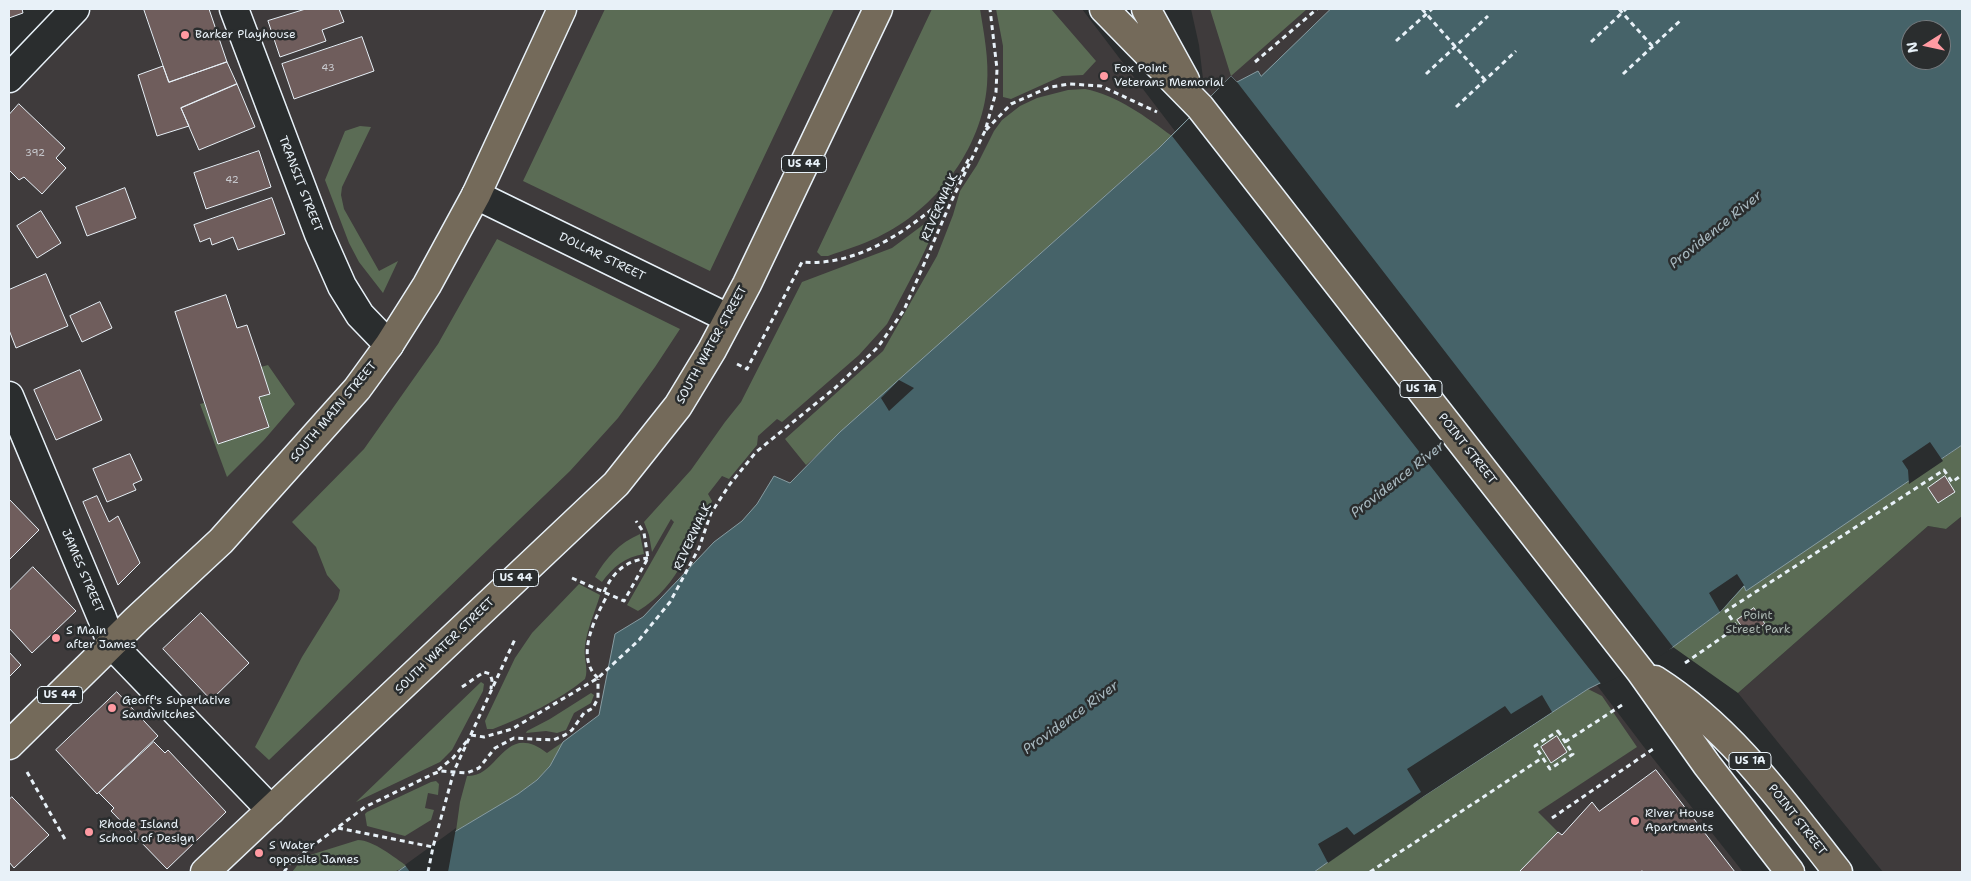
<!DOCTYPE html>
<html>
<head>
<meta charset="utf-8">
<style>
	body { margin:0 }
	#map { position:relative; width:1971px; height:881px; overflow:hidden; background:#2a2d2e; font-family:"Shantell Sans",sans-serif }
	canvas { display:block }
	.frame { position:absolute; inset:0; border:10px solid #e8f1f8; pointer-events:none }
	.north { position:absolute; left:1901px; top:20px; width:50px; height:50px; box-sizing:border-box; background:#2a2d2e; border:1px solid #767b7f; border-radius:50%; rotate:260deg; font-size:14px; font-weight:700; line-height:20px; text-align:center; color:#e8f1f8 }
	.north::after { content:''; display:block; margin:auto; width:18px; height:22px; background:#ff9aa2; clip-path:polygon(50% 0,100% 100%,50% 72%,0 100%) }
</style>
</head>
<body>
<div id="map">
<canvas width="1971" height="881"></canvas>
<div class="frame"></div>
<div class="north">N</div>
</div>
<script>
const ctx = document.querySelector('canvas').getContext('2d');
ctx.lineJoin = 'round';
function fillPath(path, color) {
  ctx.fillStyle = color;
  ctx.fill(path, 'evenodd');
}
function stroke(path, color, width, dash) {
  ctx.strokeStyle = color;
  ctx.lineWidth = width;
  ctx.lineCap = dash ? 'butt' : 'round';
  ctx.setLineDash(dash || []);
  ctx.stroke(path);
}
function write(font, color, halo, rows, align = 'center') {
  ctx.font = font + ' "Shantell Sans",sans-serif';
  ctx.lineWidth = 5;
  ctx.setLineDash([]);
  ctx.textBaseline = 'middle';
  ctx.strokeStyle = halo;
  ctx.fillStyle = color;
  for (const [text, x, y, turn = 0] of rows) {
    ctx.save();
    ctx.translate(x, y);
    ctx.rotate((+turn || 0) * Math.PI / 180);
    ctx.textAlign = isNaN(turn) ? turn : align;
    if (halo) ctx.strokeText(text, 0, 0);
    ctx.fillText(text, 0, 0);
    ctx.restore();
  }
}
const built = new Path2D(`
	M 77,9 L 1082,9 L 1644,747 L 1743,872 L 9,872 L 9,86 Z
	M 1191,9 L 1337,9 L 1267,76 L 1207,113 L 1199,45 Z
	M 1962,516 L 1962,872 L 1883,872 L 1738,693 L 1928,526 L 1946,529 Z`);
const green = new Path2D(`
	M 605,9 L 834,9 L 710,271 L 523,181 Z
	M 932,9 L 980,9 C 984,34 989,59 987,85 C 982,149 935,210 878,237 C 862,245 844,250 828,256 L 821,256 L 817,252 Z
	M 996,9 L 1051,9 L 1096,61 L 1083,75 L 1062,76 L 1011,99 L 1003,97 L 1003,46 Z
	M 1210,9 L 1307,9 L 1231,76 Z
	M 1085,89 C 1117,95 1146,117 1172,136 L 806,465 L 785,439 L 883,351 L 937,256 L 953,215 L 960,191 L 977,165 L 994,131 L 1002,120 L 1020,106 L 1037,98 L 1068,90 Z
	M 360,126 L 371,127 L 342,187 L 341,195 L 344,209 L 379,271 L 398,261 L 383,293 L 359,262 L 349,243 L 325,180 L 345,131 Z
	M 939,213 L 933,233 L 919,263 L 887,324 L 859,355 L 782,422 L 777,419 L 758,436 L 757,445 L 729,479 L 722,476 L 708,494 L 712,501 C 691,542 681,585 638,611 L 627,605 L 674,522 L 671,519 L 652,552 L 649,535 L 644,522 L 691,470 L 725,422 L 741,402 L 802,282 L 892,248 Z
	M 497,239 L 680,329 L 655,367 L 618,418 L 570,471 L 269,760 L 255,747 L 302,657 L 338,599 L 340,590 L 327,575 L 316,547 L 292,522 L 364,449 L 438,344 Z
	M 268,365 L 295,404 L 264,440 L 227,477 L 200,404 L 204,403 L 218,444 L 269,427 L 259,397 L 270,394 L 261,367 Z
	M 1962,445 L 1962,516 L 1946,529 L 1928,526 L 1738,693 L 1673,647 L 1720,612 L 1709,593 L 1942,459 Z
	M 640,534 L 644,554 C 625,557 613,567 602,582 L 595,577 C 606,558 619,543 640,534 Z
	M 579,584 L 600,595 C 595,612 587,629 585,646 C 583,657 589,669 585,679 C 558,701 526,716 493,729 L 487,729 L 485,721 L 515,658 L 532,633 Z
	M 481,682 L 484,684 L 483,691 L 452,750 L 440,762 L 356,802 Z
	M 1588,689 L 1602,696 L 1637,747 L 1538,812 L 1558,832 L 1519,872 L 1314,872 L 1390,818 Z
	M 591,693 L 594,695 L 591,703 L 574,713 L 566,730 L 557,733 L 546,731 L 526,733 L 527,731 L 550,719 Z
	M 563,742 C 559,750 555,759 550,766 C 527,795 487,812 456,831 L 460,802 L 467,776 C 499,778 504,720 547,753 Z
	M 436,781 L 439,784 L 438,795 L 428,793 L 425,808 L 434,810 L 431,820 L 405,836 L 367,826 L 365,814 L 367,812 L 431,782 Z
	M 358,840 C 373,840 395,858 407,866 L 394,872 L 292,872 L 300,862 L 310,855 Z`);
const water = new Path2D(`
	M 1331,9 L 1962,9 L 1962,445 L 1746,591 L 1744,586 L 1720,612 L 1673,647 L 1588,689 L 1390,818 L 1314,872 L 397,872 L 456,831 L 518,794 L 537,780 L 550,766 L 563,742 L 599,715 L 615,634 L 643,617 L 714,542 L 742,521 L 757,504 L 774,476 L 790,483 L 840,432 L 1159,148 L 1231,76 L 1237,82 L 1258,71 L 1261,76 ZM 1911,30 L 1941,30 L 1941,60 L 1911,60 Z`);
const pier = new Path2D(`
	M 1231,76 L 1237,82 L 1673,647 L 1662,655 L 1602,685 L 1172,136 Z
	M 899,380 L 914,388 L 889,411 L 881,398 Z
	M 1930,442 L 1943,461 L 1909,484 L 1908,470 L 1902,461 Z
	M 1737,574 L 1744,585 L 1720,612 L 1709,593 Z
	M 1542,695 L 1552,712 L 1424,796 L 1328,863 L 1318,844 L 1347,827 L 1354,835 L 1421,792 L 1407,769 L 1505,706 L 1511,714 Z
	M 456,828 L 448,872 L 410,872 L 405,865 Z`);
const building = new Path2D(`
	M 9,9 L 22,9 L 23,13 L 9,18 Z
	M 144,9 L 209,9 L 227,62 L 169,82 Z
	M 306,9 L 339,9 L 344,22 L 322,30 L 326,41 L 280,57 L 268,21 Z
	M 362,37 L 374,71 L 294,99 L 282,64 Z
	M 227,62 L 237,84 L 181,108 L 189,126 L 157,136 L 138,75 L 163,66 L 169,82 Z
	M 237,84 L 255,127 L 199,150 L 181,108 Z
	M 19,104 L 65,148 L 56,158 L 66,168 L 42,194 L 24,177 L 19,180 L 9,170 L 9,115 Z
	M 259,151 L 271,187 L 206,209 L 194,173 Z
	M 125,188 L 136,218 L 87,236 L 76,207 Z
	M 272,198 L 285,234 L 238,250 L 233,237 L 212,245 L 210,238 L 200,242 L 194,225 Z
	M 41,211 L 61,243 L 37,258 L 17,226 Z
	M 46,274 L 68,326 L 16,348 L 9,330 L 9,290 Z
	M 226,295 L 237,328 L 247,325 L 259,360 L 270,394 L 259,397 L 269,427 L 218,444 L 175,312 Z
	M 100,302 L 112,328 L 82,342 L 70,316 Z
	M 80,370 L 102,420 L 56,440 L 34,390 Z
	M 130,454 L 142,480 L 133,484 L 136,490 L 107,502 L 93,469 Z
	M 1945,476 L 1955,492 L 1938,503 L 1928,488 Z
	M 97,496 L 109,522 L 118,516 L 140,563 L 118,585 L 83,502 Z
	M 9,499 L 39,530 L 9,560 Z
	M 33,567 L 76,611 L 32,653 L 9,628 L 9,591 Z
	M 1754,608 L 1765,624 L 1748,635 L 1737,620 Z
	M 201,613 L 249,663 L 211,700 L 163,649 Z
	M 9,652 L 21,665 L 9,677 Z
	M 117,692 L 158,736 L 97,794 L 56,750 Z
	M 1557,736 L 1567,752 L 1551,763 L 1541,747 Z
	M 154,742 L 165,753 L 168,750 L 226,812 L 167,869 L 111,811 L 114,808 L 99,793 Z
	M 1656,770 L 1735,872 L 1644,872 L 1642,871 L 1639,872 L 1519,872 L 1558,832 L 1562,835 L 1592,802 L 1599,811 Z
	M 12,797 L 49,835 L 14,868 L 9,862 L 9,800 Z`);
const path = new Path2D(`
	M 1422,9 L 1485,80
	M 1619,9 L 1653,47
	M 1396,41 L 1432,9
	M 1591,42 L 1626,9
	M 1255,62 L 1317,9
	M 1426,74 L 1488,16
	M 1623,74 L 1682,19
	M 1456,107 L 1516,51
	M 986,130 L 1011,104 L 1050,87 L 1070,84 L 1101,86 L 1157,112
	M 737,364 L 747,369 L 802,262 C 846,266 888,243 922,217 C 931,210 942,202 949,194 C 957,183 963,169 970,157
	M 572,578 L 624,601 L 648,558 L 644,533 L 636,521
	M 604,592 C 613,572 625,561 648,558
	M 1685,663 L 1737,627 L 1726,611 L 1944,470 L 1952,482 L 1962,475
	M 598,678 C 574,657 596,616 608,594
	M 462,687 L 484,672 L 490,674 L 492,680 L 491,689
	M 1558,731 L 1573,754 L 1550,769 L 1535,746 Z
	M 471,735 L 484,737 L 512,729 L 598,678 L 639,640 L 670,602 L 699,548 L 711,513 L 730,484 L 756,452 L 835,388 L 878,347 L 904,310 L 950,204 L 985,131 L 996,92 L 997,69 L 990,9
	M 1565,742 L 1622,705
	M 438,770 L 453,758 L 467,741
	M 27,772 L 66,841
	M 1552,818 L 1653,749
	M 338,828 L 433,847
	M 284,872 L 290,863 L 365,807 L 433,774 L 441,771 L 467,773 L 479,768 L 495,748 L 514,738 L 553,740 L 565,735 L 572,730 L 584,713 L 593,708 L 598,698 L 598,679
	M 428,872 L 433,847 L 454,771 L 516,637
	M 1370,872 L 1542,758`);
const minor = new Path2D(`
	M 234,9 L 319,234 L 342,286 L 360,315 L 389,345
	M 476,195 L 728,318
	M 9,396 L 102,618 L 112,645 L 271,810`);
const tertiary = new Path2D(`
	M 9,78 L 75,9`);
const primary = new Path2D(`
	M 1104,9 L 1200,107 L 1641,672 L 1707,765 L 1790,872
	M 1146,9 L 1185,80
	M 1655,680 C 1732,729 1783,802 1838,872
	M 9,745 L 136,620 L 221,541 L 357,389 L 389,345 L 427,285 L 476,195 L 562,9
	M 205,872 L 616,484 L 678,406 L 712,350 L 747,284 L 878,9`);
const markers = [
	[185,35,5,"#ff9aa2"],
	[1104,76,5,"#ff9aa2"],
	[56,638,5,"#ff9aa2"],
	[112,708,5,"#ff9aa2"],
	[1635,821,5,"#ff9aa2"],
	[89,832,5,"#ff9aa2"],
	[259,853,5,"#ff9aa2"]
];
const numberNames = [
	["43",328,68],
	["392",35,153],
	["42",232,180]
];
const shields = [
	[804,164,45],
	[1421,389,42],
	[516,578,45],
	[60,695,45],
	[1750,761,42]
];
const shieldNames = [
	["US 44",804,164],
	["US 1A",1421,389],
	["US 44",516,578],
	["US 44",60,695],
	["US 1A",1750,761]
];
const poiNames = [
	["Barker Playhouse",195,35],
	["Fox Point",1114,69],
	["Veterans Memorial",1114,83],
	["S Main",66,631],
	["after James",66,645],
	["Geoff's Superlative",122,701],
	["Sandwitches",122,715],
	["River House",1645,814],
	["Apartments",1645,828],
	["Rhode Island",99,825],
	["School of Design",99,839],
	["S Water",269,846],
	["opposite James",269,860]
];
const streetNames = [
	["TRANSIT STREET",300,184,69],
	["RIVERWALK",940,207,-66],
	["DOLLAR STREET",602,257,26],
	["SOUTH WATER STREET",712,345,-61],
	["SOUTH MAIN STREET",334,412,-50],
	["POINT STREET",1467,449,52],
	["RIVERWALK",693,537,-65],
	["JAMES STREET",82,571,67],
	["SOUTH WATER STREET",445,646,-44],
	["POINT STREET",1797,820,52]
];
const parkNames = [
	["Point",1758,616],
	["Street Park",1758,630]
];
const waterNames = [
	["Providence River",1716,230,-39],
	["Providence River",1398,480,-38],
	["Providence River",1071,718,-36]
];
fillPath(built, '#3f3b3c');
fillPath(green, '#5b6c55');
fillPath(water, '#466369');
stroke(water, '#879ca2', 1);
fillPath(pier, '#2a2d2e');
fillPath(building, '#6f5d5c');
stroke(building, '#e8f1f8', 1);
stroke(minor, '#e8f1f8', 31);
stroke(tertiary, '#e8f1f8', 31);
stroke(primary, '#e8f1f8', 31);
stroke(path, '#e8f1f8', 3, [5, 4]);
stroke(minor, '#2a2d2e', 28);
stroke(tertiary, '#2a2d2e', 28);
stroke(primary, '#746a5a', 28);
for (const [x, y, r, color] of markers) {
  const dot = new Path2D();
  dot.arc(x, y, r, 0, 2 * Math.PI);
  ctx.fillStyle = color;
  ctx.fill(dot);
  stroke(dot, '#2a2d2e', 2);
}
write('10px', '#caccd1', null, numberNames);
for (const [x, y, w] of shields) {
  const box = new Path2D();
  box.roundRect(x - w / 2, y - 8.5, w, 17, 4);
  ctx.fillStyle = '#2a2d2e';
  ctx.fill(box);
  stroke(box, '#e8f1f8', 1);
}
write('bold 11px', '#e8f1f8', null, shieldNames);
write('12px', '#e8f1f8', '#2a2d2e', poiNames, 'left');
write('12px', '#e8f1f8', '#2a2d2e', streetNames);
write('12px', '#a9b5af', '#2a2d2e', parkNames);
write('italic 14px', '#a7b8bf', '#2a2d2e', waterNames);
</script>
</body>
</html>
